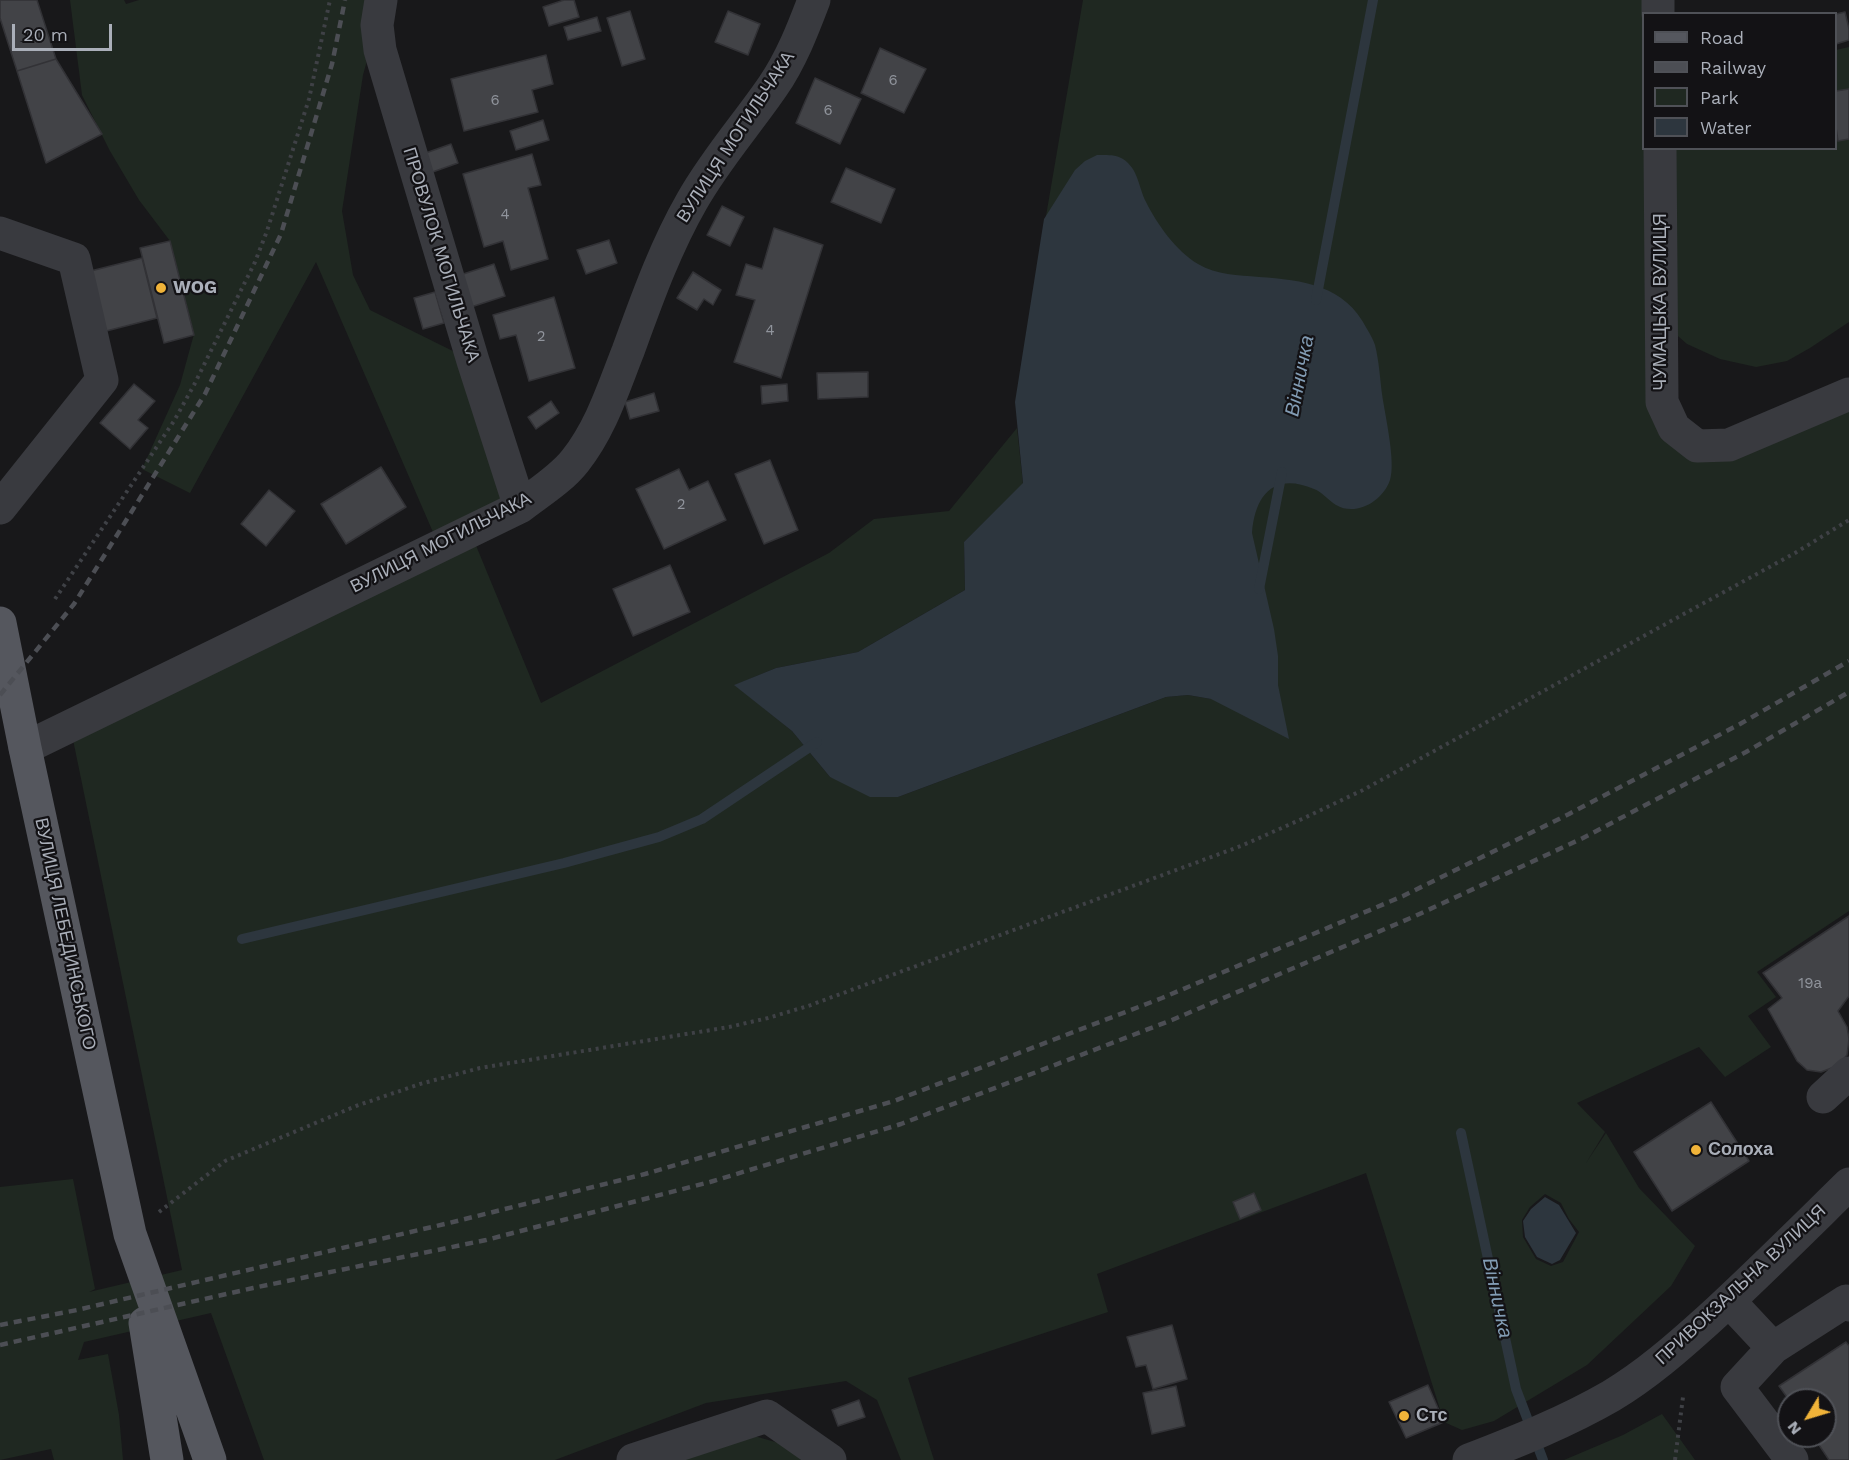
<!DOCTYPE html>
<html>
<head>
<meta charset="utf-8">
<style>
	body { margin:0 }
	#map { position:relative; width:1849px; height:1460px; overflow:hidden; background:#18181a; font-family:"Work Sans",sans-serif }
	canvas { display:block }
	.legend { position:absolute; left:1642px; top:12px; width:195px; height:138px; box-sizing:border-box; background:#131215; border:2px solid #4f5157; margin:0; padding:8px 10px; list-style:none; font-size:18px; color:#aaafb9 }
	.legend li { display:flex; align-items:center; gap:12px; height:30px }
	.legend b { width:30px; border:2px solid #4f5157 }
	.north { position:absolute; left:1777px; top:1388px; width:60px; height:60px; box-sizing:border-box; background:#131215; border:2px solid #4f5157; border-radius:50%; rotate:232deg; font-size:16px; font-weight:700; line-height:24px; text-align:center; color:#aaafb9 }
	.north::after { content:''; display:block; margin:auto; width:21px; height:27px; background:#f0b339; clip-path:polygon(50% 0,100% 100%,50% 72%,0 100%) }
	.scale { position:absolute; left:12px; top:24px; width:100px; height:27px; box-sizing:border-box; border:3px solid #aaafb9; border-top:0; padding-left:8px; font-size:18px; line-height:21px; white-space:nowrap; color:#aaafb9; -webkit-text-stroke:4px #131215; paint-order:stroke }
</style>
</head>
<body>
<div id="map">
<canvas width="1849" height="1460"></canvas>
<ul class="legend">
<li><b style="height:8px;background:#55575e"></b>Road</li>
<li><b style="height:8px;background:#4c4e54"></b>Railway</li>
<li><b style="height:16px;background:#1f2821"></b>Park</li>
<li><b style="height:16px;background:#2d363e"></b>Water</li>
</ul>
<div class="north">N</div>
<div class="scale">20 m</div>
</div>
<script>
const ctx = document.querySelector('canvas').getContext('2d');
ctx.lineJoin = 'round';
function fillPath(path, color) {
  ctx.fillStyle = color;
  ctx.fill(path, 'evenodd');
}
function stroke(path, color, width, dash) {
  ctx.strokeStyle = color;
  ctx.lineWidth = width;
  ctx.lineCap = dash ? 'butt' : 'round';
  ctx.setLineDash(dash || []);
  ctx.stroke(path);
}
function write(font, color, halo, rows, align = 'center') {
  ctx.font = font + ' "Work Sans",sans-serif';
  ctx.lineWidth = 4.5;
  ctx.setLineDash([]);
  ctx.textBaseline = 'middle';
  ctx.strokeStyle = halo;
  ctx.fillStyle = color;
  for (const [text, x, y, turn = 0] of rows) {
    ctx.save();
    ctx.translate(x, y);
    ctx.rotate((+turn || 0) * Math.PI / 180);
    ctx.textAlign = isNaN(turn) ? turn : align;
    if (halo) ctx.strokeText(text, 0, 0);
    ctx.fillText(text, 0, 0);
    ctx.restore();
  }
}
const green = new Path2D(`
	M 70,0 L 124,0 L 126,4 L 139,0 L 381,0 L 377,25 L 363,75 L 342,211 L 353,275 L 370,310 L 473,361 L 520,507 L 470,531 L 541,703 L 829,553 L 874,519 L 949,511 L 1017,428 L 1023,484 L 964,542 L 965,590 L 858,652 L 776,668 L 735,685 L 792,731 L 830,777 L 898,797 L 1166,697 L 1188,695 L 1211,699 L 1034,286 L 1083,0 L 1658,0 L 1644,14 L 1644,148 L 1836,148 L 1836,50 L 1849,47 L 1849,322 L 1810,348 L 1787,361 L 1756,367 L 1720,359 L 1687,344 L 1662,322 L 1662,367 L 1697,446 L 1849,394 L 1849,911 L 1757,972 L 1776,997 L 1748,1016 L 1771,1047 L 1725,1077 L 1699,1047 L 1577,1103 L 1605,1132 L 1586,1163 L 1606,1133 L 1639,1188 L 1695,1246 L 1671,1286 L 1587,1365 L 1494,1421 L 1462,1430 L 1444,1422 L 1366,1173 L 1097,1274 L 1108,1312 L 908,1378 L 934,1460 L 901,1460 L 877,1400 L 846,1381 L 706,1403 L 555,1460 L 264,1460 L 211,1313 L 84,1342 L 78,1360 L 108,1354 L 119,1415 L 123,1460 L 54,1460 L 51,1449 L 0,1460 L 0,1187 L 73,1179 L 95,1289 L 89,1292 L 182,1270 L 70,725 L 439,546 L 316,262 L 190,493 L 142,469 L 180,385 L 194,334 L 170,241 L 139,200 L 110,151 L 82,95 ZM 1545,1194 L 1561,1203 L 1569,1219 L 1579,1232 L 1563,1262 L 1551,1266 L 1536,1259 L 1523,1237 L 1522,1220 L 1530,1207 Z
	M 1662,1414 L 1695,1460 L 1564,1460 L 1623,1435 Z
	M 751,1435 L 789,1446 L 805,1460 L 679,1460 Z`);
const water = new Path2D(`
	M 1097,155 C 1105,155 1116,154 1123,159 C 1139,170 1138,186 1146,202 C 1157,224 1176,251 1198,264 C 1217,275 1238,275 1259,277 C 1303,280 1345,285 1367,329 C 1370,334 1373,339 1375,345 C 1379,361 1380,378 1382,394 C 1385,415 1396,462 1390,480 C 1383,501 1356,517 1336,505 C 1328,500 1322,492 1314,489 C 1274,472 1255,495 1252,533 L 1274,629 L 1278,656 L 1278,685 L 1289,739 L 1211,699 L 1188,695 L 1166,697 L 898,797 L 870,797 L 830,777 L 792,731 L 734,685 L 776,668 L 858,652 L 965,590 L 964,542 L 1023,483 L 1015,402 L 1044,219 L 1075,170 L 1085,161 Z
	M 1545,1197 L 1559,1205 L 1576,1233 L 1560,1260 L 1552,1264 L 1537,1257 L 1525,1237 L 1523,1221 L 1531,1209 Z`);
const stream = new Path2D(`
	M 1316,300 L 1373,0
	M 1259,589 L 1282,472
	M 242,939 L 564,863 L 659,837 L 702,819 L 817,742
	M 1461,1133 L 1516,1389 L 1543,1460`);
const building = new Path2D(`
	M 0,0 L 37,0 L 56,59 L 17,71 L 0,18 Z
	M 564,0 L 574,0 L 579,17 L 549,26 L 543,7 Z
	M 630,11 L 645,59 L 622,66 L 607,18 Z
	M 728,11 L 760,24 L 748,55 L 715,42 Z
	M 1845,12 L 1849,29 L 1849,40 L 1836,44 L 1836,14 Z
	M 597,17 L 601,31 L 568,40 L 564,27 Z
	M 880,48 L 926,69 L 904,113 L 861,93 Z
	M 546,55 L 553,84 L 532,90 L 538,112 L 464,131 L 451,79 Z
	M 56,59 L 102,134 L 46,163 L 17,71 Z
	M 815,78 L 861,99 L 840,144 L 796,123 Z
	M 1849,89 L 1849,139 L 1838,141 L 1836,127 L 1836,91 Z
	M 543,120 L 549,140 L 516,150 L 510,131 Z
	M 451,144 L 458,163 L 427,174 L 420,155 Z
	M 532,154 L 541,185 L 528,188 L 548,259 L 511,270 L 503,241 L 484,247 L 463,174 Z
	M 846,168 L 895,189 L 881,223 L 831,202 Z
	M 722,206 L 744,217 L 730,246 L 707,235 Z
	M 774,228 L 823,245 L 781,378 L 734,362 L 755,300 L 736,295 L 746,264 L 762,269 Z
	M 609,240 L 617,263 L 586,274 L 577,250 Z
	M 170,241 L 194,335 L 164,343 L 140,248 Z
	M 142,258 L 157,318 L 79,338 L 63,278 Z
	M 494,264 L 505,296 L 465,309 L 454,277 Z
	M 693,272 L 721,290 L 713,305 L 704,299 L 697,310 L 677,298 Z
	M 435,292 L 444,323 L 423,329 L 414,298 Z
	M 554,297 L 575,368 L 529,381 L 516,335 L 500,339 L 493,315 Z
	M 868,372 L 868,397 L 818,399 L 817,373 Z
	M 134,384 L 155,401 L 138,420 L 148,428 L 130,449 L 100,423 Z
	M 787,384 L 788,401 L 762,404 L 761,386 Z
	M 654,393 L 659,411 L 630,419 L 625,402 Z
	M 551,401 L 559,413 L 536,429 L 528,417 Z
	M 770,460 L 798,530 L 764,544 L 735,474 Z
	M 381,467 L 406,507 L 346,544 L 321,504 Z
	M 679,469 L 689,490 L 708,481 L 726,520 L 664,549 L 636,489 Z
	M 269,490 L 295,511 L 266,546 L 241,524 Z
	M 670,565 L 690,612 L 633,636 L 613,589 Z
	M 1849,916 L 1849,996 L 1838,1011 L 1847,1027 L 1849,1039 L 1847,1055 L 1837,1066 L 1821,1072 L 1807,1070 L 1797,1061 L 1768,1009 L 1782,998 L 1763,973 Z
	M 1711,1102 L 1749,1161 L 1672,1211 L 1634,1152 Z
	M 1254,1193 L 1261,1210 L 1240,1219 L 1233,1202 Z
	M 1172,1325 L 1187,1379 L 1153,1389 L 1146,1365 L 1136,1367 L 1127,1337 Z
	M 1846,1342 L 1849,1346 L 1849,1460 L 1829,1460 L 1813,1436 L 1825,1436 L 1825,1400 L 1789,1400 L 1779,1386 Z
	M 1428,1385 L 1444,1422 L 1406,1438 L 1389,1402 Z
	M 1176,1386 L 1185,1426 L 1152,1434 L 1143,1393 Z
	M 859,1400 L 865,1417 L 838,1426 L 832,1410 Z`);
const path = new Path2D(`
	M 55,599 L 174,421 L 194,385 L 255,262 L 267,231 L 309,99 L 330,0
	M 159,1212 L 225,1161 L 356,1106 L 420,1084 L 480,1068 L 729,1027 L 768,1018 L 808,1006 L 1241,846 L 1302,819 L 1363,790 L 1795,553 L 1849,520
	M 1675,1460 L 1683,1397`);
const minor = new Path2D(`
	M 381,0 L 377,25 L 380,50 L 473,361 L 520,507
	M 1658,14 L 1658,0
	M 1660,148 L 1662,402 L 1674,428 L 1697,446 L 1729,445 L 1849,394
	M 0,233 L 74,259 L 102,380 L 0,508
	M 25,748 L 520,507 C 538,493 561,479 575,461 C 601,428 613,389 628,351 C 647,299 665,248 692,201 C 715,160 747,124 773,86 C 791,60 803,29 814,0
	M 1823,1097 L 1849,1073
	M 1729,1301 L 1773,1348
	M 633,1460 L 767,1416 L 830,1460
	M 1469,1460 C 1518,1441 1566,1422 1611,1396 C 1646,1375 1677,1348 1708,1320 C 1756,1276 1802,1230 1849,1184
	M 1792,1460 L 1737,1387 L 1773,1348 L 1846,1301 L 1849,1305`);
const major = new Path2D(`
	M 0,623 L 25,748 L 130,1234 L 210,1460
	M 145,1323 L 167,1460`);
const rail = new Path2D(`
	M 0,695 L 74,604 L 205,394 L 281,234 L 332,64 L 345,0
	M 0,1325 L 77,1310 L 449,1223 L 645,1174 L 894,1101 L 1162,998 L 1403,896 L 1569,814 L 1740,724 L 1849,661
	M 0,1345 L 253,1288 L 486,1240 L 710,1182 L 901,1124 L 1172,1020 L 1413,917 L 1583,838 L 1746,752 L 1849,692`);
const markers = [
	[161,288,6,"#f0b339"],
	[1696,1150,6,"#f0b339"],
	[1404,1416,6,"#f0b339"]
];
const numberNames = [
	["6",893,81],
	["6",495,101],
	["6",828,111],
	["4",505,215],
	["4",770,331],
	["2",541,337],
	["2",681,505],
	["19а",1810,984]
];
const streetNames = [
	["ВУЛИЦЯ МОГИЛЬЧАКА",736,137,-57],
	["ПРОВУЛОК МОГИЛЬЧАКА",441,255,73],
	["ЧУМАЦЬКА ВУЛИЦЯ",1661,302,-90],
	["ВУЛИЦЯ МОГИЛЬЧАКА",441,543,-27],
	["ВУЛИЦЯ ЛЕБЕДИНСЬКОГО",65,934,78],
	["ПРИВОКЗАЛЬНА ВУЛИЦЯ",1741,1285,-43]
];
const poiNames = [
	["WOG",173,288],
	["Солоха",1708,1150],
	["Стс",1416,1416]
];
const waterNames = [
	["Вінничка",1300,376,-79],
	["Вінничка",1497,1298,78]
];
fillPath(green, '#1f2821');
fillPath(water, '#2d363e');
stroke(stream, '#2d363e', 10);
fillPath(building, '#424347');
stroke(building, '#323236', 1.5);
stroke(path, '#3f4146', 4, [3, 4.5]);
stroke(minor, '#393a3f', 33);
stroke(major, '#55575e', 33);
stroke(rail, '#4c4e54', 4.5, [8, 6]);
for (const [x, y, r, color] of markers) {
  const dot = new Path2D();
  dot.arc(x, y, r, 0, 2 * Math.PI);
  ctx.fillStyle = color;
  ctx.fill(dot);
  stroke(dot, '#131215', 2);
}
write('15px', '#90949c', null, numberNames);
write('18px', '#aaafb9', '#131215', streetNames);
write('bold 18px', '#aaafb9', '#131215', poiNames, 'left');
write('italic 20px', '#829cb4', '#131215', waterNames);
</script>
</body>
</html>
